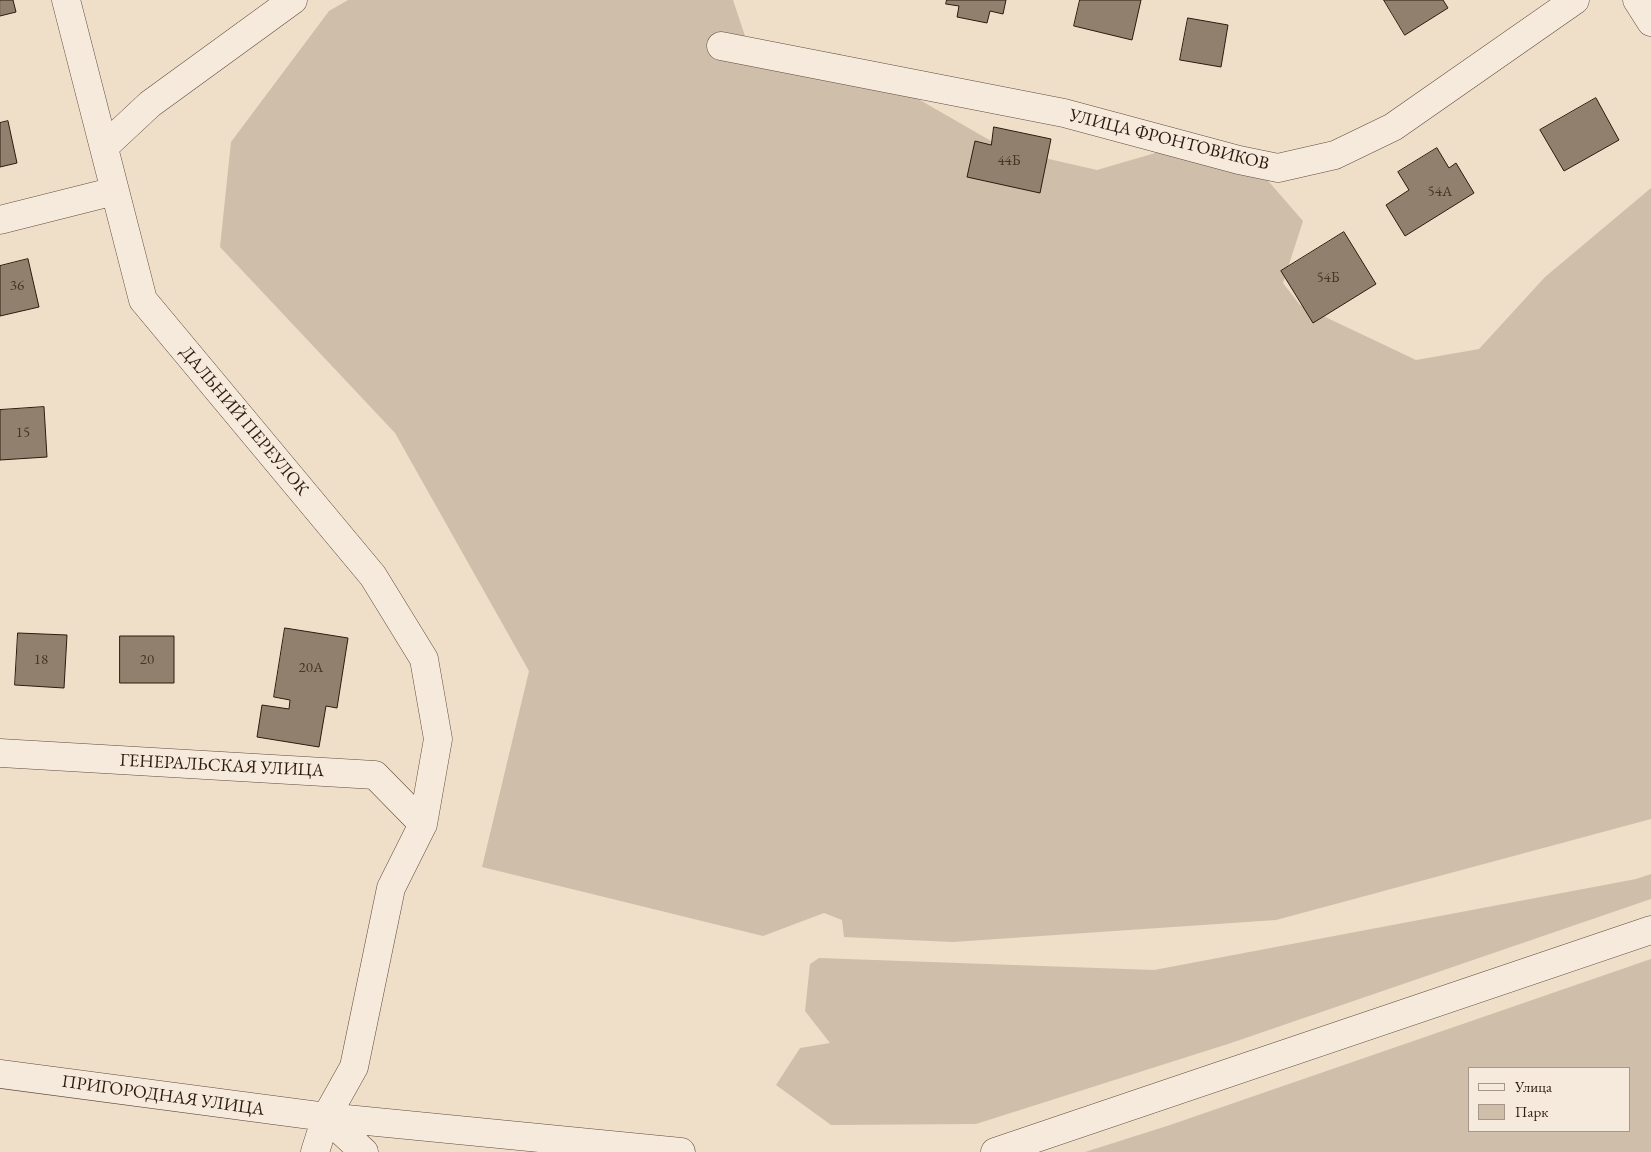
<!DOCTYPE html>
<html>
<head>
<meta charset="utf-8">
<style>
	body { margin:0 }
	#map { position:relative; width:1651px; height:1152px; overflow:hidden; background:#f0dfc8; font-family:"EB Garamond",serif }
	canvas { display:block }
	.legend { position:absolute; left:1468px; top:1067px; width:162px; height:65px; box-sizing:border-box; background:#f5eadb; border:1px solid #a59789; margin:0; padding:6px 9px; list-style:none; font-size:15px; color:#2d1a0f }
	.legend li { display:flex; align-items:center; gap:10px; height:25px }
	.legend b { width:25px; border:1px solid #a59789 }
</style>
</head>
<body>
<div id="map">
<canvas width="1651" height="1152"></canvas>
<ul class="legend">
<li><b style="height:6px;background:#f5eadb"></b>Улица</li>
<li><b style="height:14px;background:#cfbea9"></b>Парк</li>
</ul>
</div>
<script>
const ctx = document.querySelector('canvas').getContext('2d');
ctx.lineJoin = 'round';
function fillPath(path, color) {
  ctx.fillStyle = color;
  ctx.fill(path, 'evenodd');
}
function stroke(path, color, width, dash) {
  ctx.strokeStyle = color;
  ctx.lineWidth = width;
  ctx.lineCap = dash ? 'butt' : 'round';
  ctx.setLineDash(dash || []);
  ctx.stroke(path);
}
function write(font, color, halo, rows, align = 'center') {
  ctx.font = font + ' "EB Garamond",serif';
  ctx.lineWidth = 4.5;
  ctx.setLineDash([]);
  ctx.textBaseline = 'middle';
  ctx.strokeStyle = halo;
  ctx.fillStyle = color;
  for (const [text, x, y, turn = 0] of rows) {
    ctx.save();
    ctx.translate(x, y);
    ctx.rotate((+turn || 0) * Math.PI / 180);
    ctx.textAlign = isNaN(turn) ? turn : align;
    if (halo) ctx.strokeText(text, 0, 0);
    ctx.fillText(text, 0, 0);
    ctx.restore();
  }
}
const green = new Path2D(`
	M 348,0 L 733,0 L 747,42 L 840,54 L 1005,149 L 1097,170 L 1210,137 L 1250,160 L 1303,221 L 1283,283 L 1300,305 L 1416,360 L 1479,349 L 1545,277 L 1651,188 L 1651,819 L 1276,920 L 953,942 L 844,937 L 842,920 L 824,913 L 763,936 L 482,867 L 529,671 L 395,433 L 220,247 L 231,142 L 329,11 Z
	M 1651,874 L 1651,899 L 1231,1043 L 976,1124 L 831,1125 L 776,1085 L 800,1048 L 830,1043 L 805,1011 L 810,964 L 819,958 L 1154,970 L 1636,879 Z
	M 1651,959 L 1651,1152 L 1085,1152 L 1170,1125 ZM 1470,1068 L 1630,1068 L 1630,1131 L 1470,1131 Z`);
const building = new Path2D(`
	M 0,0 L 13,0 L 16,12 L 0,16 Z
	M 947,0 L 1006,0 L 1003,14 L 990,11 L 987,23 L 957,17 L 959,6 L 946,4 Z
	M 1080,0 L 1141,0 L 1132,40 L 1074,26 Z
	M 1384,0 L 1443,0 L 1448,8 L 1405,35 Z
	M 1188,18 L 1228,25 L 1221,67 L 1180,60 Z
	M 1596,98 L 1619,140 L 1564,171 L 1540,130 Z
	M 8,121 L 17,163 L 0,167 L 0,123 Z
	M 994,127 L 1051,139 L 1040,193 L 967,177 L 975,141 L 991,145 Z
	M 1437,148 L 1449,168 L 1456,163 L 1474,193 L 1405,236 L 1386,205 L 1409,190 L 1398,172 Z
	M 1344,232 L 1376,284 L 1313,323 L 1281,271 Z
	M 28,259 L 39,307 L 0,316 L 0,266 Z
	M 44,407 L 47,457 L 0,460 L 0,410 Z
	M 285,628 L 348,638 L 337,708 L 326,706 L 319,747 L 257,737 L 262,705 L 289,709 L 290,700 L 274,697 Z
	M 18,633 L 67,635 L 64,688 L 15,685 Z
	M 120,636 L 174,636 L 174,683 L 120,683 Z`);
const minor = new Path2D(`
	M 66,0 L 143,300 L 373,576 L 424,659 L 438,739 L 423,824 L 391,888 L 354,1067 L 326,1117 L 315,1152
	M 1637,0 L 1651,22
	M 721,46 L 1064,113 L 1239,160 L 1278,168 L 1335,155 L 1393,127 L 1575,0
	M 104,147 L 150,104 L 293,0
	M 0,220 L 115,191
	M 0,753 L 375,775 L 423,824
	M 0,1074 L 326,1117 L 681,1152
	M 326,1117 L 364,1152
	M 995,1152 L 1651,930`);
const numberNames = [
	["44Б",1009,161],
	["54А",1440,192],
	["54Б",1328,278],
	["36",17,286],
	["15",23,433],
	["18",41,660],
	["20",147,660],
	["20А",311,668]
];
const streetNames = [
	["УЛИЦА ФРОНТОВИКОВ",1169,140,14],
	["ДАЛЬНИЙ ПЕРЕУЛОК",244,421,50],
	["ГЕНЕРАЛЬСКАЯ УЛИЦА",222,766,3],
	["ПРИГОРОДНАЯ УЛИЦА",163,1096,8]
];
fillPath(green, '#cfbea9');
fillPath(building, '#92806f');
stroke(building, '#2d1a0f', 1);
stroke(minor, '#5e4b3d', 29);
stroke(minor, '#f5eadb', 28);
write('15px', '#463427', null, numberNames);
write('18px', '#2d1a0f', '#f5eadb', streetNames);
</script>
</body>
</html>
